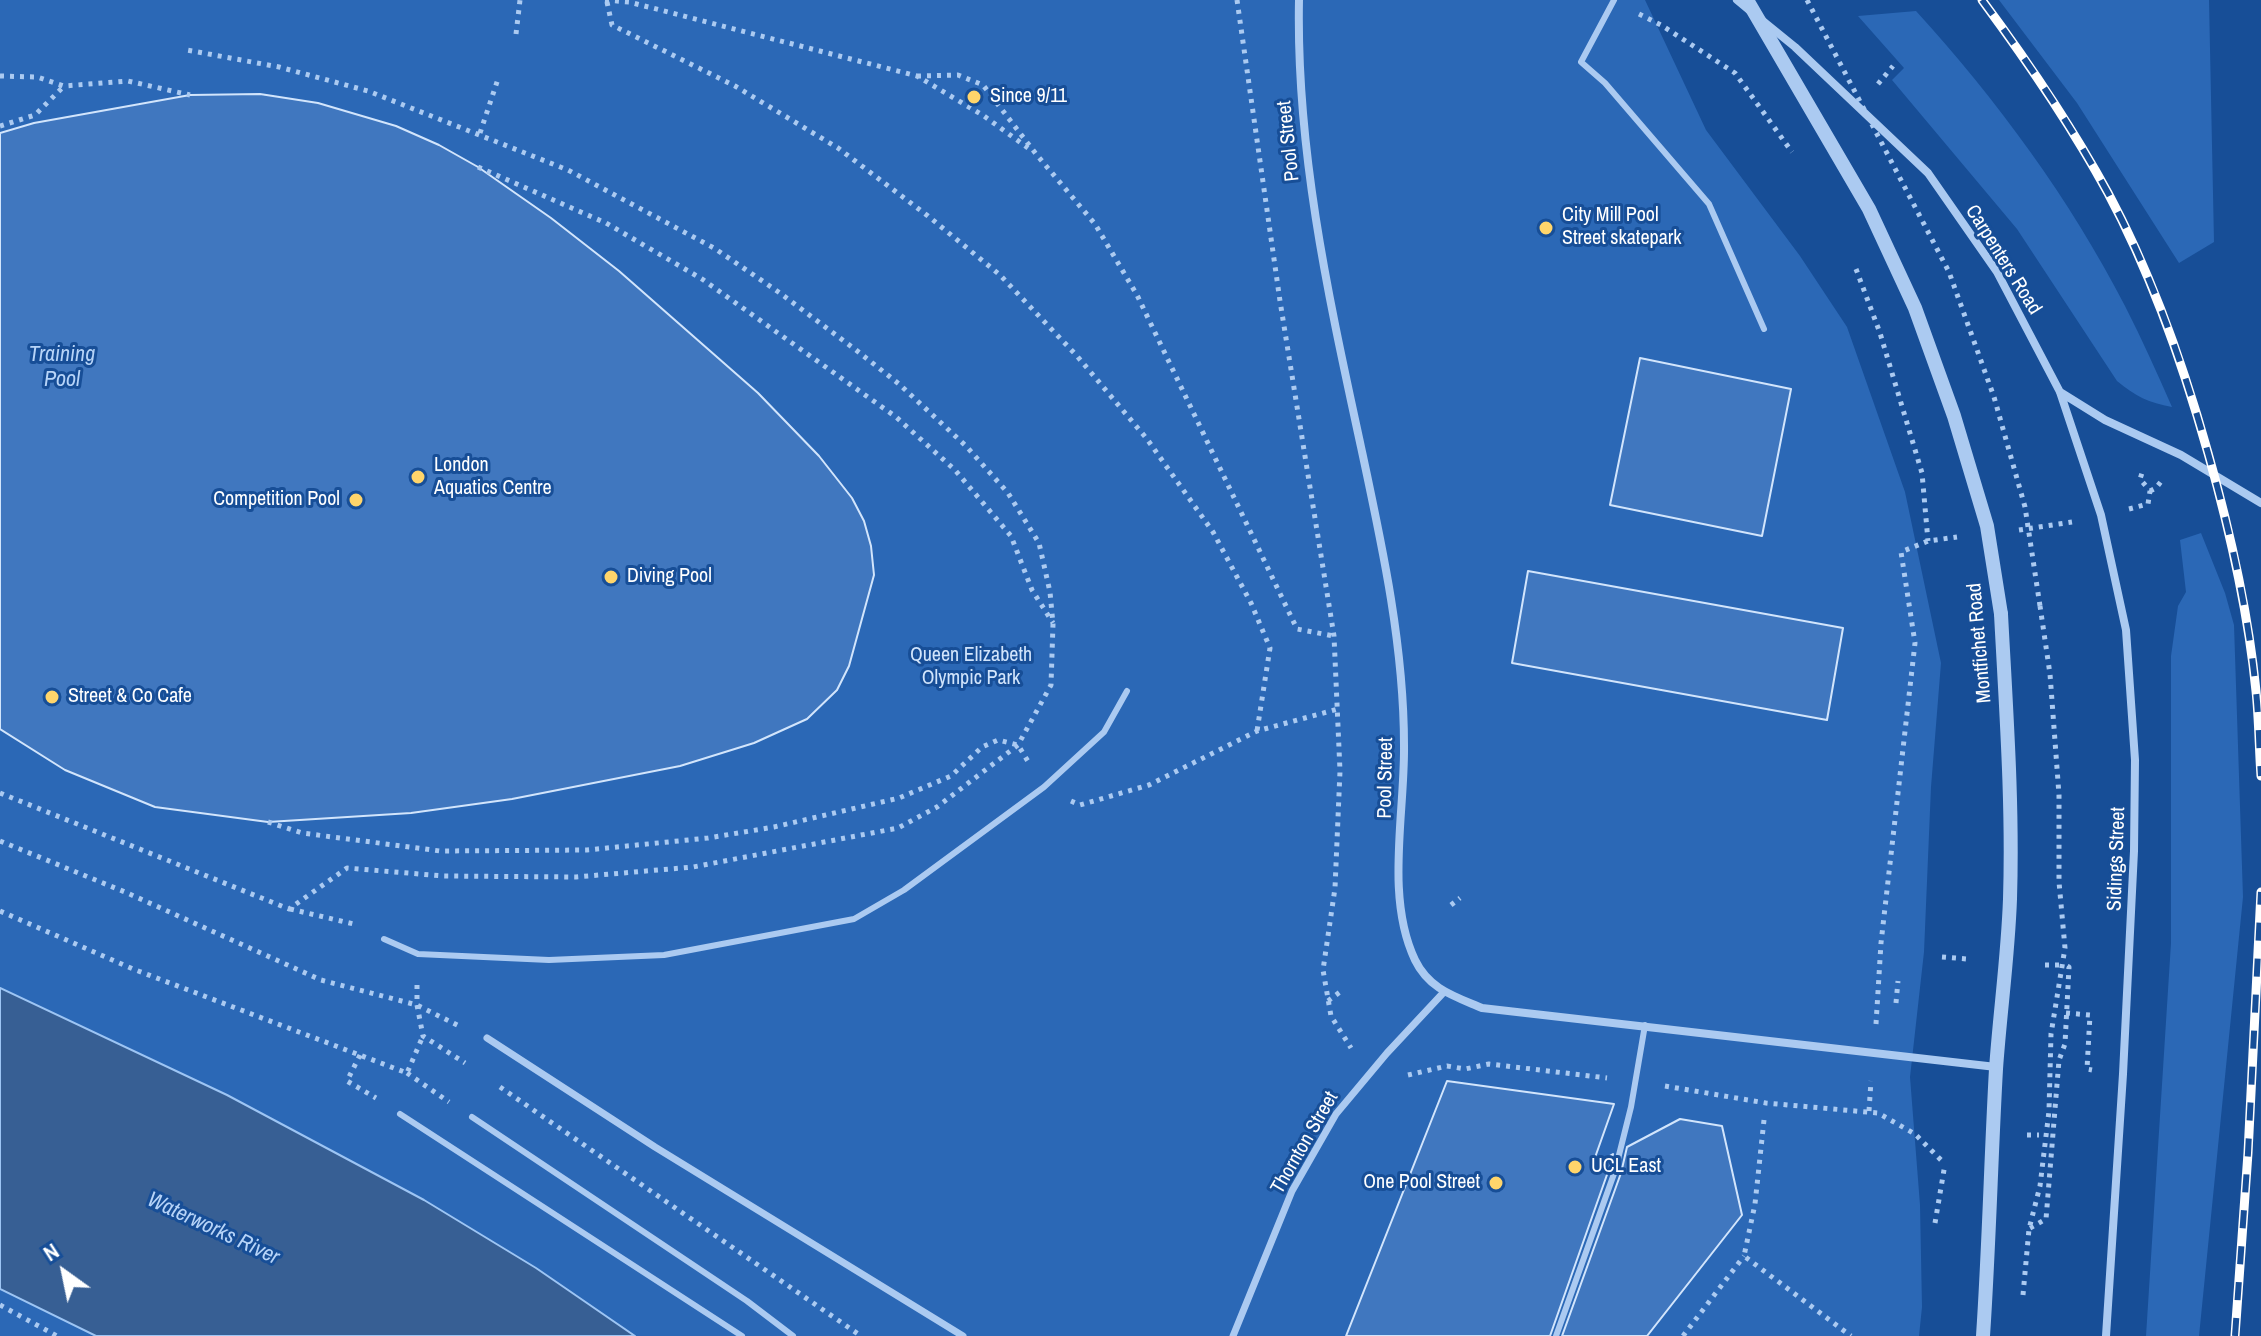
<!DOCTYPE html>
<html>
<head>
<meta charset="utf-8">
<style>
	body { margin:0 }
	#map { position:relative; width:2261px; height:1336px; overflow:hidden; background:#174e97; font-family:"Archivo Narrow",sans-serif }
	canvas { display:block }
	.north { position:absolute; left:24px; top:1232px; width:80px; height:80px; -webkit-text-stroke:6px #174e97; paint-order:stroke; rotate:327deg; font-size:22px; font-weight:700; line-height:32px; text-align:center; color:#fff }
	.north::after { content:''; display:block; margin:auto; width:28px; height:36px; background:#fff; clip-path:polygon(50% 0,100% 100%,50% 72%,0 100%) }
</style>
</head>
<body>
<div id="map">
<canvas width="2261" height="1336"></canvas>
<div class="north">N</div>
</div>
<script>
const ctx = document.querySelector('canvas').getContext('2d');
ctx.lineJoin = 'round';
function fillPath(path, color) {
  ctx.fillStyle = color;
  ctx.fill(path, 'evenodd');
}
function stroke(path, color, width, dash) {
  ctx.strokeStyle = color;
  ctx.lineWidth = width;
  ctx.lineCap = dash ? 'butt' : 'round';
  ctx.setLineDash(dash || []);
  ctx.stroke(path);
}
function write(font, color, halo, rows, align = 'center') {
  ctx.font = font + ' "Archivo Narrow",sans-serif';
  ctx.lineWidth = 6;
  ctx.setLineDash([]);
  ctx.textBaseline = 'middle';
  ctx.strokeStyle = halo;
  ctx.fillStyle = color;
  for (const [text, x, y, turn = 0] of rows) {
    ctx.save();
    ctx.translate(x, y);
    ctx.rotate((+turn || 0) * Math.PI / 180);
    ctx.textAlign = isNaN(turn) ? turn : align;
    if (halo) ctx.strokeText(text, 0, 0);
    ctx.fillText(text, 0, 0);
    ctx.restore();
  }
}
const green = new Path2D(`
	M 0,0 L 1645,0 L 1706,130 L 1800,256 L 1847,327 L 1905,492 L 1941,663 L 1931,787 L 1924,952 L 1910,1077 L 1920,1205 L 1922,1307 L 1919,1336 L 0,1336 Z
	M 1999,0 L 2209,0 L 2214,242 L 2179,263 L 2077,103 Z
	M 1916,11 C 1997,100 2070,199 2125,306 C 2142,339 2157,373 2172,407 C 2149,403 2135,396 2117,381 L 2017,229 L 1892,80 L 1904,68 L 1858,16 Z
	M 2201,533 L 2225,593 L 2234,625 L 2243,897 L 2199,1336 L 2146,1336 L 2171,943 L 2171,656 L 2178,606 L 2186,592 L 2180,540 Z`);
const water = new Path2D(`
	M 0,988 L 227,1095 L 424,1200 L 536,1268 L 635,1336 L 96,1336 L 0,1289 Z`);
const building = new Path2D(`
	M 260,94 L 318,103 L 396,126 L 439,145 L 478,167 L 551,218 L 619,271 L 758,393 L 819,456 L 852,498 L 864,521 L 871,546 L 874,575 L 849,666 L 837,690 L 807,719 L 754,743 L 680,766 L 512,799 L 411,813 L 268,822 L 155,807 L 65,770 L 0,729 L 0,133 L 34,123 L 190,95 Z
	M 1640,358 L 1791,389 L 1762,536 L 1610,505 Z
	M 1528,571 L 1843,628 L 1827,720 L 1512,663 Z
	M 1447,1081 L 1614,1104 L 1592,1166 L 1613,1154 L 1609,1169 L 1550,1336 L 1346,1336 Z
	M 1680,1119 L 1722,1126 L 1742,1215 L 1647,1336 L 1562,1336 L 1621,1173 L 1627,1147 Z`);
const path = new Path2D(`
	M 605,0 L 629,2 L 917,76 L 984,116 L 1028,148
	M 1237,0 L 1280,301 L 1334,636 L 1340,771 L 1335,888 L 1323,970 L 1331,1016 L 1351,1048
	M 607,2 L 612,25 L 735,86 L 838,148 L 928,216 L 1000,275 L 1077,356 L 1147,439 L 1213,532 L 1251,603 L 1270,648 L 1257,731
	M 1639,14 L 1661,25 L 1735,73 L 1792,152
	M 516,34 L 520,0
	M 0,76 L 37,77 L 64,86 L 128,81 L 190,95
	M 917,76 L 958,75 L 983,85 L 1036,154 L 1095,224 L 1137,295 L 1297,629 L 1334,636
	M 1878,84 L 1893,66
	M 0,126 L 35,115 L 64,86
	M 480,133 L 498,79
	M 478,167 L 606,223 L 702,279 L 896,417 L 955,470 L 1011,536 L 1032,590 L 1053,623
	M 1856,269 L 1880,333 L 1922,473 L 1928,541
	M 2150,491 L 2156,488 L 2163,479
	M 2129,509 L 2148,504 L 2150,491 L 2140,479 L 2143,470
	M 2019,530 L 2072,522
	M 0,793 L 289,909 L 347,868 L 443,876 L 576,877 L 693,867 L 898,828 L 937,807 L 1018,745 L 1051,685 L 1053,624 L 1050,592 L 1039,543 L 1008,493 L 966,446 L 899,384 L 856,350 L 780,293 L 714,248 L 568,170 L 368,91 L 279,67 L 187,50
	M 1071,801 L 1080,805 L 1149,785 L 1257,731 L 1338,709
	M 268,822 L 302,833 L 440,851 L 587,850 L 708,838 L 774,827 L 899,798 L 951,776 L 982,747 L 998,740 L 1018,745 L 1029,763
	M 0,841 L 125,892 L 321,980 L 417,1005 L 461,1027
	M 1451,905 L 1460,898
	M 290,909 L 358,925
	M 0,911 L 133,969 L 407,1073 L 423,1036
	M 1942,957 L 1967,959
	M 2045,965 L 2059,965
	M 417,985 L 417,1005 L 423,1036 L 465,1063
	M 1328,1001 L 1340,992
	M 1896,1003 L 1898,981
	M 2066,1013 L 2090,1015 L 2087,1069 L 2092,1070
	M 1876,1024 L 1881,943 L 1915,643 L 1901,552 L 1928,541 L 1957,537
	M 360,1055 L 347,1081 L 376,1098
	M 407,1073 L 449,1102
	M 1408,1075 L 1447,1066 L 1465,1069 L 1489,1064 L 1607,1078
	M 1665,1086 L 1766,1103 L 1878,1113 L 1915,1134 L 1945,1164
	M 500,1087 L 861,1336
	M 1869,1111 L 1871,1081
	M 1764,1120 L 1755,1204 L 1744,1256 L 1851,1336
	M 2027,1135 L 2039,1135
	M 1935,1223 L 1945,1164
	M 2030,1228 L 2046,1219 L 2059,1060 L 2065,1044 L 2069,967 L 2067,966
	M 2023,1295 L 2029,1229 L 2040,1186 L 2049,1111 L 2051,1034 L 2065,948 L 2059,882 L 2059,795 L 2050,674 L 2040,606
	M 0,1305 L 57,1336
	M 1683,1336 L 1744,1256`);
const service = new Path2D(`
	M 1614,0 L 1581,62 L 1605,83 L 1709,204 L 1764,329
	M 384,939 L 418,954 L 549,960 L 664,955 L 854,919 L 904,890 L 1044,787 L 1104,732 L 1127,691
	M 400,1114 L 742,1336
	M 472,1117 L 747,1301 L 793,1336
	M 1556,1336 L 1615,1171 L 1631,1107 L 1645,1025`);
const pedestrian = new Path2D(`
	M 487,1038 L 655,1147 L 963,1336
	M 1233,1336 L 1292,1191 L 1336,1114 L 1387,1053 L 1444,992`);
const minor = new Path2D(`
	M 1299,0 C 1296,152 1329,299 1361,447 C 1382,545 1404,645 1404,745 C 1405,813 1385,897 1415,960 C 1429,989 1454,996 1482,1008 L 1996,1067
	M 1737,0 L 1749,10
	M 1763,21 L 1795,47 L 1928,173 L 1997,272 L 2060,392 L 2101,515 L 2126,630 L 2135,760 L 2134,851 L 2123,1074 L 2106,1336
	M 2060,392 L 2105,420 L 2181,455 L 2261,503`);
const tertiary = new Path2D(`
	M 1983,1336 C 1989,1247 1991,1158 1996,1069 C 2000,1012 2008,956 2010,899 C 2013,804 2006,709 2001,614`);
const rail = new Path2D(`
	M 1982,0 C 2028,62 2071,125 2108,193 C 2152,275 2183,364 2208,453 C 2230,531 2248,610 2256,691 C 2259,719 2259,748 2261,776
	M 2235,1336 L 2248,1153 L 2261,892`);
const pathBridge = new Path2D(`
	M 1807,0 L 1949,272 L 1994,397 L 2025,507 L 2040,606`);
const tertiaryBridge = new Path2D(`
	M 1747,0 L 1869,209 L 1915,308 L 1954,416 L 1987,526 L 2001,614`);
const markers = [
	[974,97,8,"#ffd56b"],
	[1546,228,8,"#ffd56b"],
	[418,477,8,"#ffd56b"],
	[356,500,8,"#ffd56b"],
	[611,577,8,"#ffd56b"],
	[52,697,8,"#ffd56b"],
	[1575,1167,8,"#ffd56b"],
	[1496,1183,8,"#ffd56b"]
];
const poiNames = [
	["Since 9/11",990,97],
	["City Mill Pool",1562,216],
	["Street skatepark",1562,239],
	["London",434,466],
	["Aquatics Centre",434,489],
	["Competition Pool",340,500,"right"],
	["Diving Pool",627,577],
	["Street & Co Cafe",68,697],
	["UCL East",1591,1167],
	["One Pool Street",1480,1183,"right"]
];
const streetNames = [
	["Pool Street",1289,141,-96],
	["Carpenters Road",2003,260,58],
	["Montfichet Road",1980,643,-95],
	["Pool Street",1386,778,-89],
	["Sidings Street",2117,859,-88],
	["Thornton Street",1305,1143,-60]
];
const parkNames = [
	["Queen Elizabeth",971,656],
	["Olympic Park",971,679]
];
const waterNames = [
	["Training",62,355],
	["Pool",62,380],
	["Waterworks River",213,1229,25]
];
fillPath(green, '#2b68b6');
fillPath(water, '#375f94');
stroke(water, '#9dc5f4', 2);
fillPath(building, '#4077bf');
stroke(building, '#d2e5fc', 2);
stroke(path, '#abcaf1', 5, [4, 6]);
stroke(service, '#abcaf1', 6);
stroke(pedestrian, '#abcaf1', 7);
stroke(minor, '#abcaf1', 8);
stroke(tertiary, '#abcaf1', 14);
stroke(rail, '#fff', 9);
stroke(rail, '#174e97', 6, [18]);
stroke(pathBridge, '#abcaf1', 5, [4, 6]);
stroke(tertiaryBridge, '#abcaf1', 14);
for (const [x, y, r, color] of markers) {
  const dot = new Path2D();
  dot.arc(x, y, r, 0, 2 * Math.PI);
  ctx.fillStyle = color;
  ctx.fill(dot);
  stroke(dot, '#174e97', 3);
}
write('20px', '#fff', '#174e97', poiNames, 'left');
write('20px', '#fff', '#174e97', streetNames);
write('20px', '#d2e5fc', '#174e97', parkNames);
write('italic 22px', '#b7d4f8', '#174e97', waterNames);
</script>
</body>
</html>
